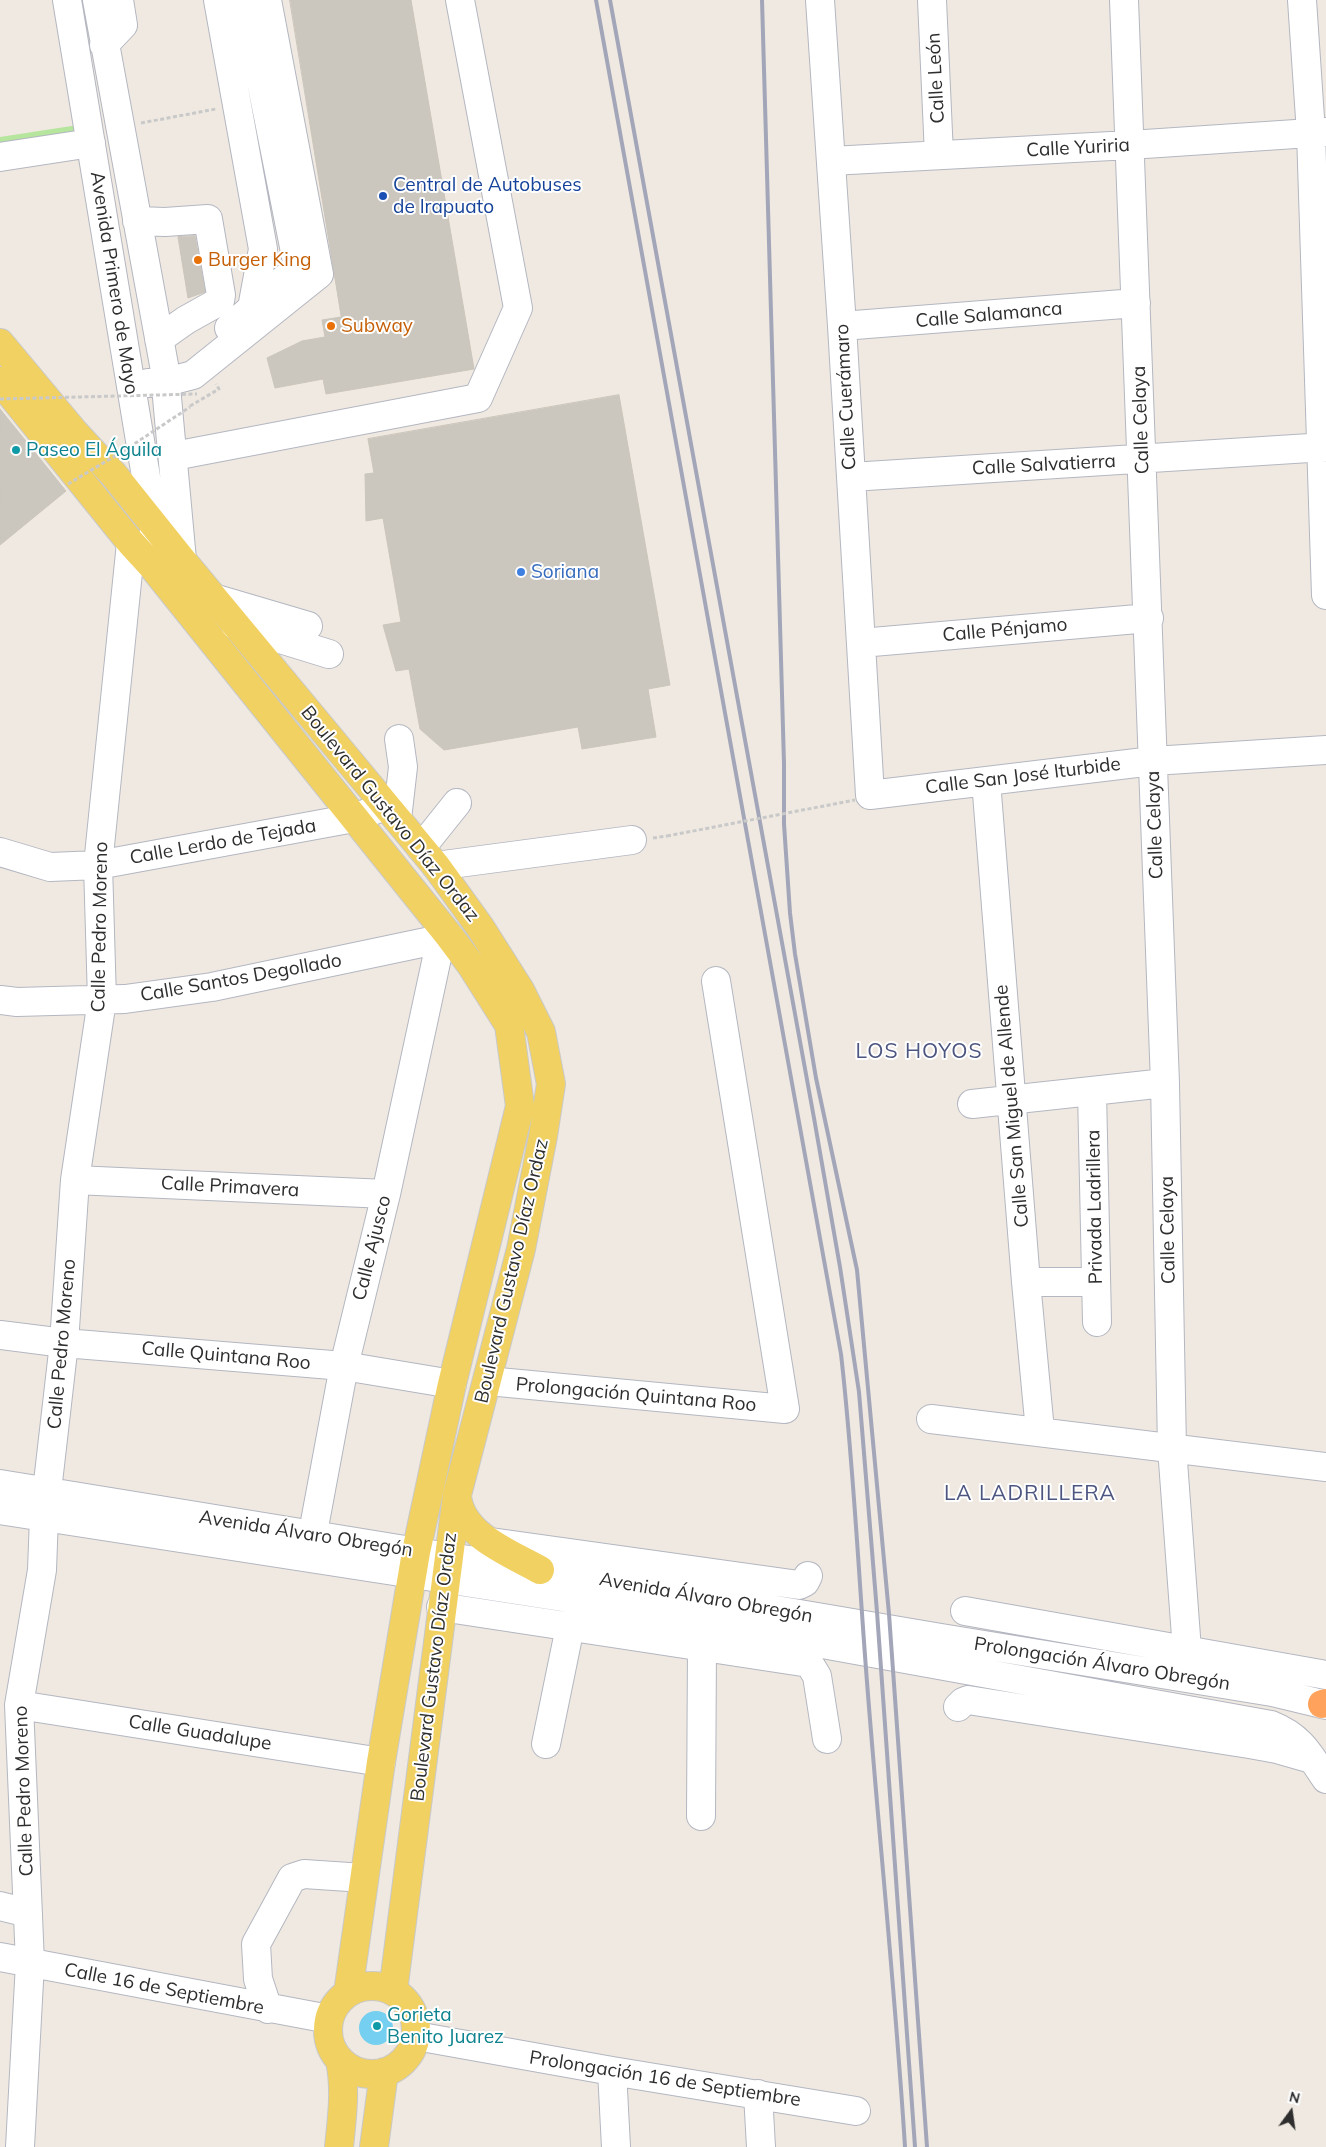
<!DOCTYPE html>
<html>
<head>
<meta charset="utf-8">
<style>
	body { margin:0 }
	#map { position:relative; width:1326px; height:2147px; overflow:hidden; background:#efe9e1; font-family:Mulish,sans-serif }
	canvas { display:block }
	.north { position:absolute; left:1266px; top:2087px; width:50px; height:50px; -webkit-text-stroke:4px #fff; paint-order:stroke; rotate:14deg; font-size:14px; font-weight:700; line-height:20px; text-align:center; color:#2e2e2e }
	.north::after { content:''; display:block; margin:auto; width:18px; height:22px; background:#2e2e2e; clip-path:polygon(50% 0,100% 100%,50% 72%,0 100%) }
</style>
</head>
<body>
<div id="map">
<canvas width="1326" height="2147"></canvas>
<div class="north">N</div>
</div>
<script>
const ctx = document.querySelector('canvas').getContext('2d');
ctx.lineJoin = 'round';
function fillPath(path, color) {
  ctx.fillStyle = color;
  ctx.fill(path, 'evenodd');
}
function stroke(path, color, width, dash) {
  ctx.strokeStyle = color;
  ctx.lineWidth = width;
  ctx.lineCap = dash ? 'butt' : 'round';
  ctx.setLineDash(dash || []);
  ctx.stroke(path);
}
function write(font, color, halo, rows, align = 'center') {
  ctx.font = font + ' Mulish,sans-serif';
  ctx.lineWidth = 4;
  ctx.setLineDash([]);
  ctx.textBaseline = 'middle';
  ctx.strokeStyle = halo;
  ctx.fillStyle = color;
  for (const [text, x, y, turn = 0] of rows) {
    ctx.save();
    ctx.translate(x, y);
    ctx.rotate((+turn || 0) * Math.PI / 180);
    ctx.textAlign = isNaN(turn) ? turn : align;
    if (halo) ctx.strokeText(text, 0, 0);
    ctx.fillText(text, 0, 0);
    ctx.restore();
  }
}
const green = new Path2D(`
	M 78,125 L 81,147 L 0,160 L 0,137 Z`);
const water = new Path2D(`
	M359 2028a17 17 0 1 1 34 0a17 17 0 1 1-34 0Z`);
const building = new Path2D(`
	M 290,0 L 411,0 L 474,369 L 326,394 L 323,379 L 275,388 L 267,358 L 302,341 L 325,337 L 322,320 L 341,317 Z
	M 195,236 L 205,292 L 188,298 L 178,237 Z
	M 619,395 L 670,685 L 648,689 L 656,737 L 582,749 L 578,727 L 444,750 L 420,729 L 409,669 L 396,671 L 383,625 L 401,622 L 383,518 L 366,521 L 365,474 L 374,473 L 368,439 Z
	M 0,409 L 66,491 L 0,545 Z`);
const path = new Path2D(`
	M 141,123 L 216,109
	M 190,406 L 219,389 L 216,384
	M 653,838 L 667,836`);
const minor = new Path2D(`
	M 67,0 L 154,525 L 154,534
	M 97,0 L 164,365 L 182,560
	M 218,0 L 263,249 L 252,308 L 229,328
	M 245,0 L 298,267 L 277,286
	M 820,0 L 842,326 L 870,795 L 1153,761 L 1326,750
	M 932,0 L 939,155
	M 1124,0 L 1165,1083 L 1172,1448 L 1187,1650
	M 1302,0 L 1311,133 L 1326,595
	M 104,45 L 123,25 L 119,0
	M 0,157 L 91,143
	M 831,161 L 1130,145 L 1326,132
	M 137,221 L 165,222 L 208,219 L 221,295 L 220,301 L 186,320 L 159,339
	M 842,326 L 1136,303
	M 148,383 L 166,382 L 193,375 L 319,274 L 267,0
	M 174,456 L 478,398 L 518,308 L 460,0
	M 851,477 L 1326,447
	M 213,598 L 308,626
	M 235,625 L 329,654
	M 861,643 L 1149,618
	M 986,781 L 1026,1282 L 1040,1431
	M 397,819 L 403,767 L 399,739
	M 421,848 L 457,803
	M 0,852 L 50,867 L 98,865 L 354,818 L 385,806
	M 436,866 L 632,840
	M 0,1000 L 17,1002 L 125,999 L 212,987 L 450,937
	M 1092,1091 L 1097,1322
	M 972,1104 L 1165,1083
	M 75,1180 L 386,1194
	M 1026,1282 L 1096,1282
	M 0,1335 L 64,1343 L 344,1366 L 452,1384
	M 488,1381 L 785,1409 L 716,981
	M 931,1419 L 1326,1467
	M 0,1484 L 448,1557 L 540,1570 L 941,1638 L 1272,1692 L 1326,1705
	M 0,1510 L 562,1597 L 1271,1725 C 1301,1737 1309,1754 1326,1779
	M 491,1542 L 799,1585 L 805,1582 L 808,1576
	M 309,1554 L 344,1366 L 386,1194 L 441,939
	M 441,1607 L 809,1663 L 817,1676 L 827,1739
	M 965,1611 L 1326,1675
	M 19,1705 L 381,1762
	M 958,1707 L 963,1702 L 968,1700 L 1249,1744 L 1277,1749 L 1312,1759
	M 546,1744 L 570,1627
	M 701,1816 L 702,1647
	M 0,1906 L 28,1913
	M 0,1957 L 329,2019
	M 268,2009 L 258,1979 L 256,1944 L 292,1878 L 304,1874 L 364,1878
	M 416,2036 L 612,2071 L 856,2111
	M 612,2071 L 616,2147
	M 758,2094 L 761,2147
	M 20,2147 L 30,1963 L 19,1705 L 42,1570 L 44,1517 L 64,1343 L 75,1180 L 102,1000 L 98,865 L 131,543`);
const major = new Path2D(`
	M 0,343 L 75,433 L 114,475 L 182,560 L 436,866 L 480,927 L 520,990 L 541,1032 L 551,1084 L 543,1136 L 521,1249 L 457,1495 L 393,1991
	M 0,381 L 131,543 L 153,567 L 450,937 L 471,965 L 509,1025 L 520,1106 L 452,1384 L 416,1552 L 381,1762 L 348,1993
	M 457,1495 C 460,1535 510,1553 540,1570
	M328 2030a44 44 0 1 1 88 0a44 44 0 1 1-88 0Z
	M 339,2147 C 342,2118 346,2089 340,2061
	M 374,2147 L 384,2072`);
const highway = new Path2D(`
	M 1322,1704 L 1326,1703`);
const rail = new Path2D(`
	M 596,0 L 841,1354 C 853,1459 858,1564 866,1669 C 878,1828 895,1987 905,2147
	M 610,0 L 814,1118 L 840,1267 L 859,1392 L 877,1612 L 915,2147
	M 762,0 L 784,763 L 784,824 L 790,913 L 795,954 L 816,1078 L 857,1270 L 889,1614 L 927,2147`);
const pathBridge = new Path2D(`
	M 0,399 L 197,394
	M 68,484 L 125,450 L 190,407
	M 667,836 L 855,800`);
const markers = [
	[383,196,5,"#1a4fb4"],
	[198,260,5,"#e8710a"],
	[331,326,5,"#e8710a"],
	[16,450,5,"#0f9aa8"],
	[521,572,5,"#3f7fe0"],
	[377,2026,5,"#0f9aa8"]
];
const streetNames = [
	["Calle León",936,78,-93],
	["Calle Yuriria",1078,148,-3],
	["Avenida Primero de Mayo",114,283,81],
	["Calle Salamanca",989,315,-5],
	["Calle Cuerámaro",846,397,-93],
	["Calle Celaya",1141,420,-92],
	["Calle Salvatierra",1044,465,-3],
	["Calle Pénjamo",1005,630,-5],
	["Calle San José Iturbide",1023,776,-7],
	["Boulevard Gustavo Díaz Ordaz",390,814,51],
	["Calle Celaya",1155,825,-92],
	["Calle Lerdo de Tejada",223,842,-10],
	["Calle Pedro Moreno",100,927,-89],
	["Calle Santos Degollado",241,978,-10],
	["Calle San Miguel de Allende",1012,1106,-95],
	["Calle Primavera",230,1187,3],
	["Privada Ladrillera",1095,1207,-91],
	["Calle Celaya",1168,1230,-91],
	["Calle Ajusco",372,1248,-76],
	["Boulevard Gustavo Díaz Ordaz",512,1271,-77],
	["Calle Pedro Moreno",62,1344,-85],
	["Calle Quintana Roo",226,1356,5],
	["Prolongación Quintana Roo",636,1395,5],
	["Avenida Álvaro Obregón",306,1534,9],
	["Avenida Álvaro Obregón",706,1598,10],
	["Prolongación Álvaro Obregón",1102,1664,9],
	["Boulevard Gustavo Díaz Ordaz",434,1667,-83],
	["Calle Guadalupe",200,1733,9],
	["Calle Pedro Moreno",24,1791,-92],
	["Calle 16 de Septiembre",164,1989,11],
	["Prolongación 16 de Septiembre",665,2079,9]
];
const transitNames = [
	["Central de Autobuses",393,185],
	["de Irapuato",393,207]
];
const foodNames = [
	["Burger King",208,260],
	["Subway",341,326]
];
const cultureNames = [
	["Paseo El Águila",26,450],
	["Gorieta",387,2015],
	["Benito Juarez",387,2037]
];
const shopNames = [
	["Soriana",531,572]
];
const quarterNames = [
	["LOS HOYOS",919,1052],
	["LA LADRILLERA",1030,1494]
];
fillPath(green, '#b6e59e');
fillPath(water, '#75cff0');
fillPath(building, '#cbc7bf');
stroke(building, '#cbc5ba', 1);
stroke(minor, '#b4b7c1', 30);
stroke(major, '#c9c9c9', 30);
stroke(highway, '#c9c9c9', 30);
stroke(path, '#c9c9c9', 3, [4, 2.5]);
stroke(minor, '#fff', 28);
stroke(major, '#f2d163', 28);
stroke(highway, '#ffa35c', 28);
stroke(rail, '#a3a6b8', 4);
stroke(pathBridge, '#c9c9c9', 3, [4, 2.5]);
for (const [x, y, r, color] of markers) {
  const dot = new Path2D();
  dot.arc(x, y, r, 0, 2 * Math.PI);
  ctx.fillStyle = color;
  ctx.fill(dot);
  stroke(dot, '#fff', 2);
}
write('19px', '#2e2e2e', '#fff', streetNames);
write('19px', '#164399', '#fff', transitNames, 'left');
write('19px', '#c56008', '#fff', foodNames, 'left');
write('19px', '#0d838f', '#fff', cultureNames, 'left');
write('19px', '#366cbe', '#fff', shopNames, 'left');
ctx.letterSpacing = '1px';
write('21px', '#4d5680', '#fff', quarterNames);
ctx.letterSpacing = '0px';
</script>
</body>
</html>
